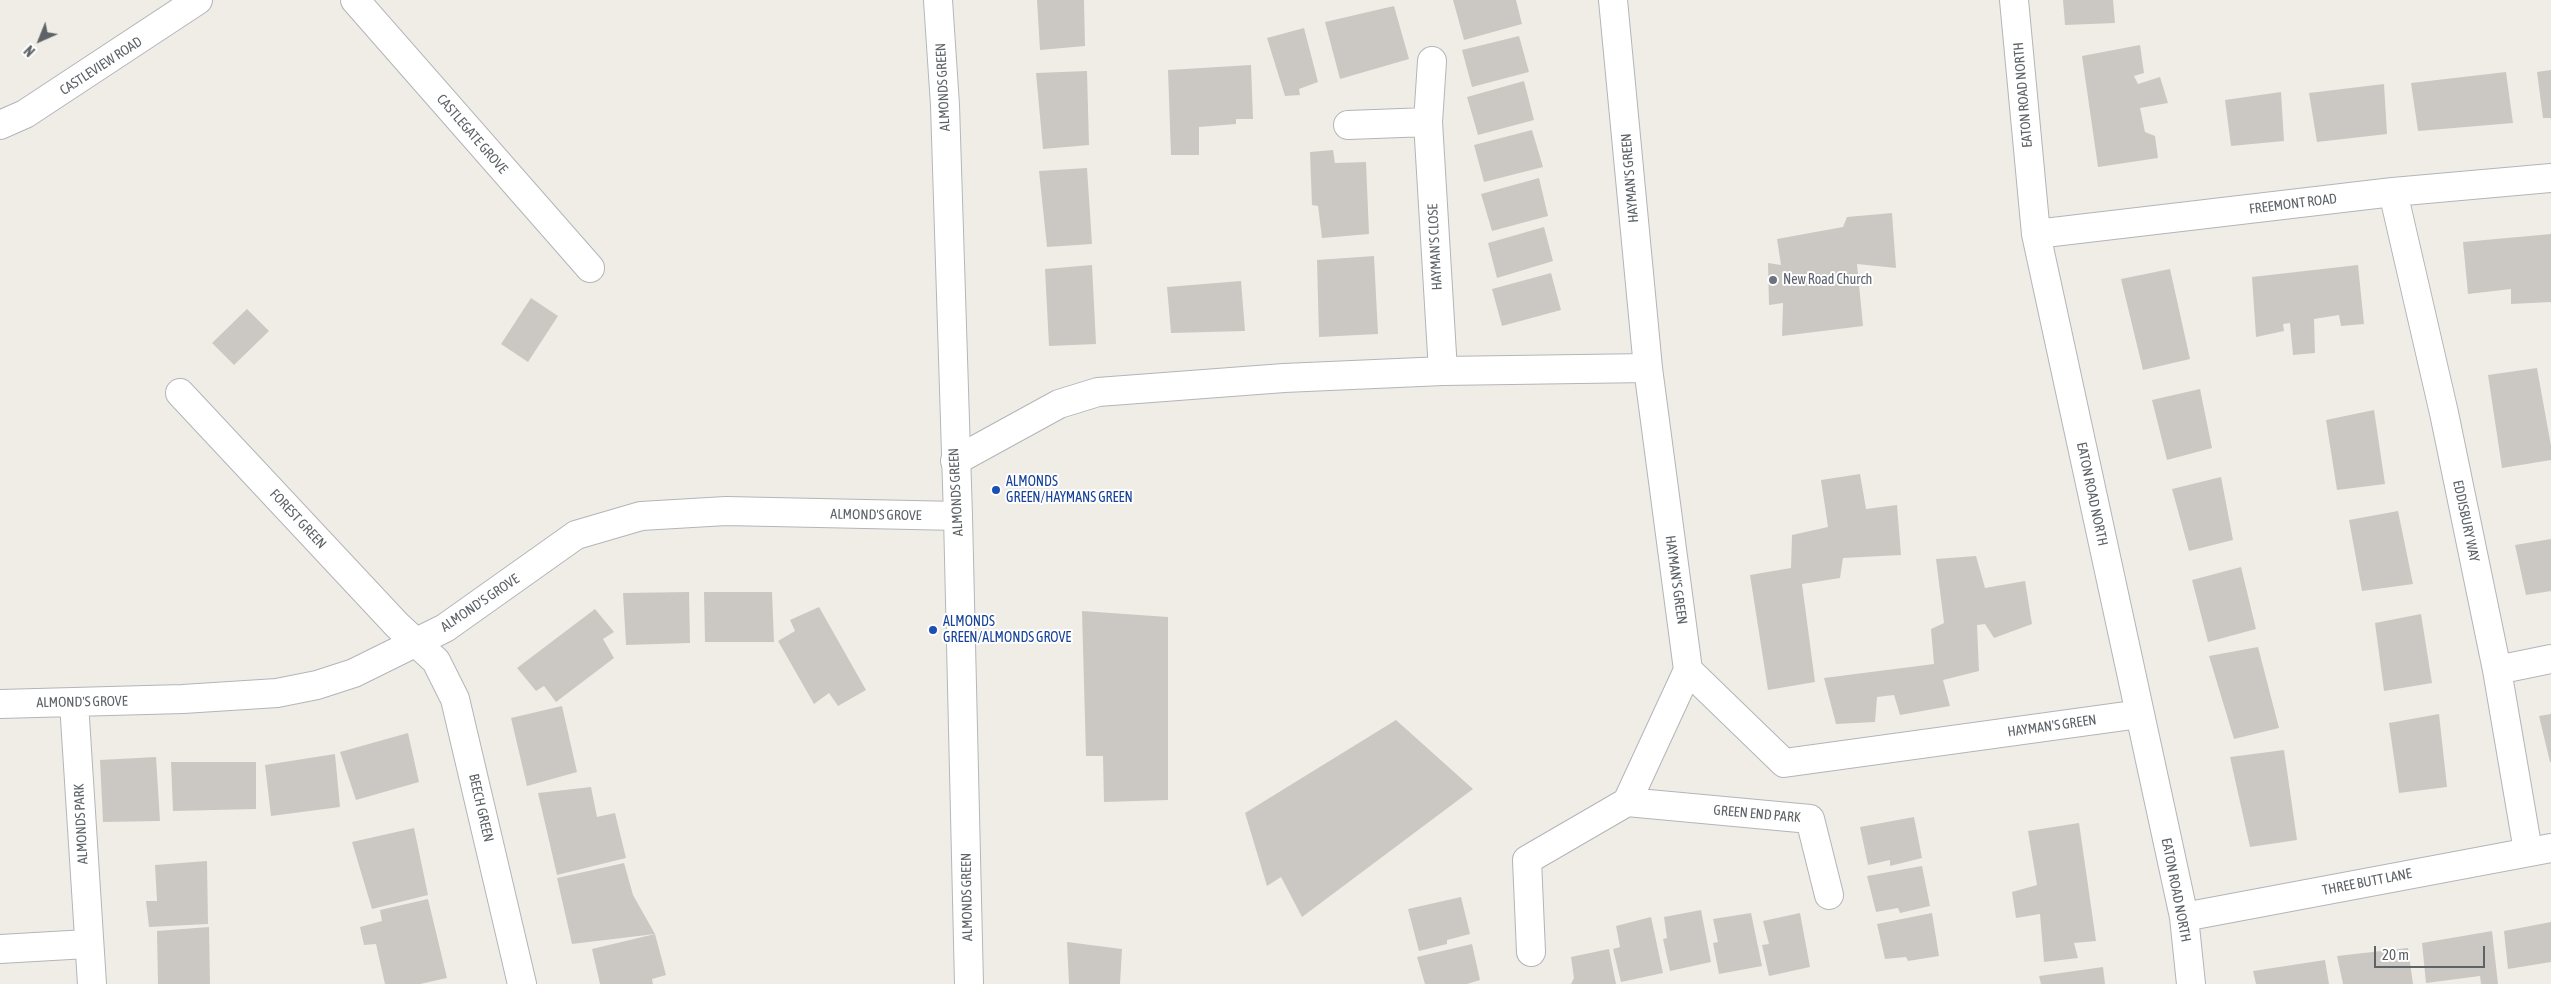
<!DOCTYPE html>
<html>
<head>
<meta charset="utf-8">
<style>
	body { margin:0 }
	#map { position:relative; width:2551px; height:984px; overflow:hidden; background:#f0ede7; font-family:"Asap Condensed",sans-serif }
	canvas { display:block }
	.north { position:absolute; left:15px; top:15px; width:50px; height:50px; -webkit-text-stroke:4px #fff; paint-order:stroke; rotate:224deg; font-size:14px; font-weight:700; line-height:20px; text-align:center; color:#5e6367 }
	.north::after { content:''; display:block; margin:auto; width:18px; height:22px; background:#5e6367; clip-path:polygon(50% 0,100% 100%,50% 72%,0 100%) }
	.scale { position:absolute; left:2374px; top:946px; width:111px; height:22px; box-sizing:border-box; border:2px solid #5e6367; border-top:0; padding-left:6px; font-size:15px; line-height:18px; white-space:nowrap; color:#5e6367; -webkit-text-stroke:4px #fff; paint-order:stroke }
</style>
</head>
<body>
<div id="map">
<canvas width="2551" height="984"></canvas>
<div class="north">N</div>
<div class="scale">20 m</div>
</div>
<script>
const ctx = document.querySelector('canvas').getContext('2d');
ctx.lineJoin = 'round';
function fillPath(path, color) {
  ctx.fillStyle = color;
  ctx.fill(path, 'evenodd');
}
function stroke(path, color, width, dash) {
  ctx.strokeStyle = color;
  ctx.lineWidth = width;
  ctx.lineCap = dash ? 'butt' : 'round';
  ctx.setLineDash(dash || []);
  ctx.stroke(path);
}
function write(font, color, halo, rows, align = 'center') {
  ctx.font = font + ' "Asap Condensed",sans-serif';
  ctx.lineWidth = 4;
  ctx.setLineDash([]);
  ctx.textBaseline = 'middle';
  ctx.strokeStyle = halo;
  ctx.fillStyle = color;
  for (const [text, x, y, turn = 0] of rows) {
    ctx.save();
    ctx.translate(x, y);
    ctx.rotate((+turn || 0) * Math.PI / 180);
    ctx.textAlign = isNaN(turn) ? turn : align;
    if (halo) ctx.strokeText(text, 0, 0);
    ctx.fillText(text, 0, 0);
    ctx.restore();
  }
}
const building = new Path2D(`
	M 1037,0 L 1084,0 L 1085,46 L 1040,50 Z
	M 1453,0 L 1516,0 L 1522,24 L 1464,40 Z
	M 2063,0 L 2113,0 L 2115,23 L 2065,25 Z
	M 1394,6 L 1409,59 L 1340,79 L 1325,22 Z
	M 1304,28 L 1318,82 L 1299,89 L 1300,95 L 1285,96 L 1267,38 Z
	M 1519,36 L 1529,72 L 1472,87 L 1462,50 Z
	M 2140,45 L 2144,73 L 2134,76 L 2138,84 L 2160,77 L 2168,103 L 2140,108 L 2145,132 L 2155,136 L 2158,158 L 2098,167 L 2082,56 Z
	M 1251,65 L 1253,119 L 1236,119 L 1236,124 L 1199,127 L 1199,155 L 1171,155 L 1168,70 Z
	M 2551,70 L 2551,118 L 2543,118 L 2537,72 Z
	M 1087,71 L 1089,145 L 1043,149 L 1036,73 Z
	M 2506,72 L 2513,123 L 2418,131 L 2411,83 Z
	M 1524,81 L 1534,120 L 1478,135 L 1467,97 Z
	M 2384,84 L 2387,134 L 2317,142 L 2309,93 Z
	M 2281,92 L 2284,141 L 2231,146 L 2225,100 Z
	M 1532,130 L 1543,167 L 1484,182 L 1474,145 Z
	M 1333,150 L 1335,163 L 1366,162 L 1369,234 L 1322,238 L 1318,206 L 1312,205 L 1310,152 Z
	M 1087,168 L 1092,244 L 1047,247 L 1039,171 Z
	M 1539,178 L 1548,216 L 1492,231 L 1481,194 Z
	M 1892,213 L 1896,268 L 1857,264 L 1863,326 L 1782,336 L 1783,303 L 1769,305 L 1768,263 L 1781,265 L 1777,239 L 1843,227 L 1847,217 Z
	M 1544,227 L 1553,261 L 1497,278 L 1488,243 Z
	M 2551,234 L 2551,302 L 2511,304 L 2511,289 L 2468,294 L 2463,242 Z
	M 1374,256 L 1378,334 L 1319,337 L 1317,260 Z
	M 1092,265 L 1096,344 L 1049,346 L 1045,269 Z
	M 2358,265 L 2364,324 L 2341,326 L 2339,315 L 2314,319 L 2315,353 L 2293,355 L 2290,323 L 2283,324 L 2284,331 L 2256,337 L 2252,277 Z
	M 2170,269 L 2190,359 L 2143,370 L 2121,279 Z
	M 1551,273 L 1561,310 L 1502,326 L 1492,289 Z
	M 1241,281 L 1245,331 L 1171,333 L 1167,287 Z
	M 531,298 L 558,316 L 528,362 L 501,344 Z
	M 247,309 L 269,331 L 234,365 L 212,343 Z
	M 2537,368 L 2551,446 L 2551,460 L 2502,468 L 2488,375 Z
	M 2200,389 L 2212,448 L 2167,460 L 2152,400 Z
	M 2374,410 L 2385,484 L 2337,490 L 2326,420 Z
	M 1860,474 L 1866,509 L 1897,505 L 1901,555 L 1843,558 L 1840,578 L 1802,584 L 1815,682 L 1768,690 L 1750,575 L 1791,568 L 1792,535 L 1828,527 L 1821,480 Z
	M 2221,477 L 2233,540 L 2189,551 L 2172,489 Z
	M 2398,511 L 2413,584 L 2362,591 L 2349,520 Z
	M 2551,539 L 2551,591 L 2526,595 L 2515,545 Z
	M 1976,556 L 1985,588 L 2025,581 L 2032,624 L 1994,638 L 1985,624 L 1977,625 L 1979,671 L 1943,680 L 1950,706 L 1900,715 L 1894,695 L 1877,697 L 1875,722 L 1836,724 L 1824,678 L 1934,664 L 1931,629 L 1944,623 L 1936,559 Z
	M 2241,567 L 2256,629 L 2208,642 L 2192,580 Z
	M 689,592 L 690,643 L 626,645 L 623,593 Z
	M 704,592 L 772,592 L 774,642 L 705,642 Z
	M 819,607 L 866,690 L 838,706 L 829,693 L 814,704 L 778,641 L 795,631 L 790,620 Z
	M 595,609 L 614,632 L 603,639 L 614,658 L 556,702 L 544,686 L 536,691 L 517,668 Z
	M 1082,611 L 1168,617 L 1168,800 L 1104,802 L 1103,756 L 1086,756 Z
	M 2421,614 L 2432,683 L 2384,691 L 2375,623 Z
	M 2258,647 L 2279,728 L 2234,739 L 2209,656 Z
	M 562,706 L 577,772 L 527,786 L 511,718 Z
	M 2439,714 L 2447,787 L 2399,793 L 2389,723 Z
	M 2551,714 L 2551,762 L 2550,762 L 2539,716 Z
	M 1396,720 L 1473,789 L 1302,917 L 1281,877 L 1267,886 L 1245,813 Z
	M 408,733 L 419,782 L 356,800 L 340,752 Z
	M 2284,750 L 2297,840 L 2250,847 L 2230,757 Z
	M 335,754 L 340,807 L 271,816 L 265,765 Z
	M 156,757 L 160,821 L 103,822 L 100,760 Z
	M 171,762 L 256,762 L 256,809 L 173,811 Z
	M 591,787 L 597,817 L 615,813 L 626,858 L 557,875 L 538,793 Z
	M 1914,817 L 1922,858 L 1890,866 L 1890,860 L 1868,865 L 1860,827 Z
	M 2079,823 L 2096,941 L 2074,943 L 2078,958 L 2044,962 L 2040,914 L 2016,918 L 2012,892 L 2037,885 L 2028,831 Z
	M 414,828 L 428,895 L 372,909 L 352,842 Z
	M 207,861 L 208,924 L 149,927 L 146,901 L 157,901 L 155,865 Z
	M 624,863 L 633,895 L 655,934 L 666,975 L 652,979 L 653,984 L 600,984 L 592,949 L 655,934 L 572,944 L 557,878 Z
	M 1922,866 L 1930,906 L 1900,913 L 1898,908 L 1876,912 L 1867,876 Z
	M 1461,897 L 1470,934 L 1447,940 L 1447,944 L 1419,951 L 1408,909 Z
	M 428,899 L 447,978 L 420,984 L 385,984 L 376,944 L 364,945 L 360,927 L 382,921 L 380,910 Z
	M 1701,910 L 1711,962 L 1670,971 L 1663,939 L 1667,938 L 1664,917 Z
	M 1751,913 L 1762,966 L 1719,974 L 1713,943 L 1718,942 L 1713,919 Z
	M 1800,913 L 1810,967 L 1769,976 L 1762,945 L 1769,944 L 1763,921 Z
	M 1932,913 L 1939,956 L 1908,961 L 1906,957 L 1885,959 L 1877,924 Z
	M 1651,917 L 1663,973 L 1621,982 L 1613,949 L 1620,947 L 1616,926 Z
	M 2551,922 L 2551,962 L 2508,969 L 2504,931 Z
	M 209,927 L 210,984 L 158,984 L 157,931 Z
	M 2492,931 L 2498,984 L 2481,984 L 2480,976 L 2426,983 L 2422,943 Z
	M 1067,942 L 1122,949 L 1120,984 L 1069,984 Z
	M 1472,944 L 1480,980 L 1467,984 L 1425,984 L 1417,957 Z
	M 2408,948 L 2413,984 L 2343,984 L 2337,956 Z
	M 1609,949 L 1616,984 L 1571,984 L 1574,978 L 1571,957 Z
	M 2325,960 L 2329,984 L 2256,984 L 2253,971 Z
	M 2103,967 L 2105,984 L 2041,984 L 2039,976 Z`);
const street = new Path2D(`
	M 355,0 L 590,268
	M 1613,0 L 1648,368 L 1688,670 L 1784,763 L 2140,714
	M 2014,0 L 2036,234 L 2184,917 L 2191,984
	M 1432,61 L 1428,122 L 1443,371
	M 0,125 L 25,114 L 198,0
	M 1348,125 L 1428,122
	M 2393,192 L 2444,413 L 2497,670 L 2528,851
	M 2036,234 L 2393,192 L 2551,178
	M 180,393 L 397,625 L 436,661 L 455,699 L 522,984
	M 955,461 L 1059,404 L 1098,392 L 1284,378 L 1443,371 L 1648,368
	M 2497,670 L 2551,659
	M 74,703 L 92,984
	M 0,704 L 183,699 L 277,693 L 317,685 L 354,673 L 445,628 L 576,535 L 641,516 L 726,511 L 958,516
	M 1627,802 L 1688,670
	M 2184,917 L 2551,848
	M 0,949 L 87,944
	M 1531,952 L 1527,860 L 1627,802 L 1810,819 L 1829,895`);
const secondary = new Path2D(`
	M 938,0 L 945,105 L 958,516 L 969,984`);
const markers = [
	[1773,280,5,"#6b7280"],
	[996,490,5,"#1a4fb4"],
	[933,630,5,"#1a4fb4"]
];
const streetNames = [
	["CASTLEVIEW ROAD",101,66,-33],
	["ALMONDS GREEN",943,87,-93],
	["EATON ROAD NORTH",2023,95,-95],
	["CASTLEGATE GROVE",472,134,49],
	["HAYMAN'S GREEN",1630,178,-95],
	["FREEMONT ROAD",2293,204,-7],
	["HAYMAN'S CLOSE",1435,247,-93],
	["ALMONDS GREEN",956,492,-93],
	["EATON ROAD NORTH",2092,494,78],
	["ALMOND'S GROVE",876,515,1],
	["FOREST GREEN",298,519,47],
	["EDDISBURY WAY",2466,521,78],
	["HAYMAN'S GREEN",1676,580,82],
	["ALMOND'S GROVE",480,603,-34],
	["ALMOND'S GROVE",82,702,-1],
	["HAYMAN'S GREEN",2052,726,-8],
	["BEECH GREEN",481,808,77],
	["GREEN END PARK",1757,814,5],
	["ALMONDS PARK",81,824,-93],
	["THREE BUTT LANE",2367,882,-11],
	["EATON ROAD NORTH",2176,890,79],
	["ALMONDS GREEN",967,897,-91]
];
const worshipNames = [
	["New Road Church",1783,280]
];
const transitNames = [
	["ALMONDS",1006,482],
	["GREEN/HAYMANS GREEN",1006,498],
	["ALMONDS",943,622],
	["GREEN/ALMONDS GROVE",943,638]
];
fillPath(building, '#cbc8c3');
stroke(street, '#b2b5b9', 30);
stroke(secondary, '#b3b7bb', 30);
stroke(street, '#fff', 28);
stroke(secondary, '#fff', 28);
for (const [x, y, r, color] of markers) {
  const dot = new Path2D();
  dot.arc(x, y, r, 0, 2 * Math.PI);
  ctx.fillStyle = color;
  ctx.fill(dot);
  stroke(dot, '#fff', 2);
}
write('14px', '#5e6367', '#fff', streetNames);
write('14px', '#5b616d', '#fff', worshipNames, 'left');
write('14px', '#164399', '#fff', transitNames, 'left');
</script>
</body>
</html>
